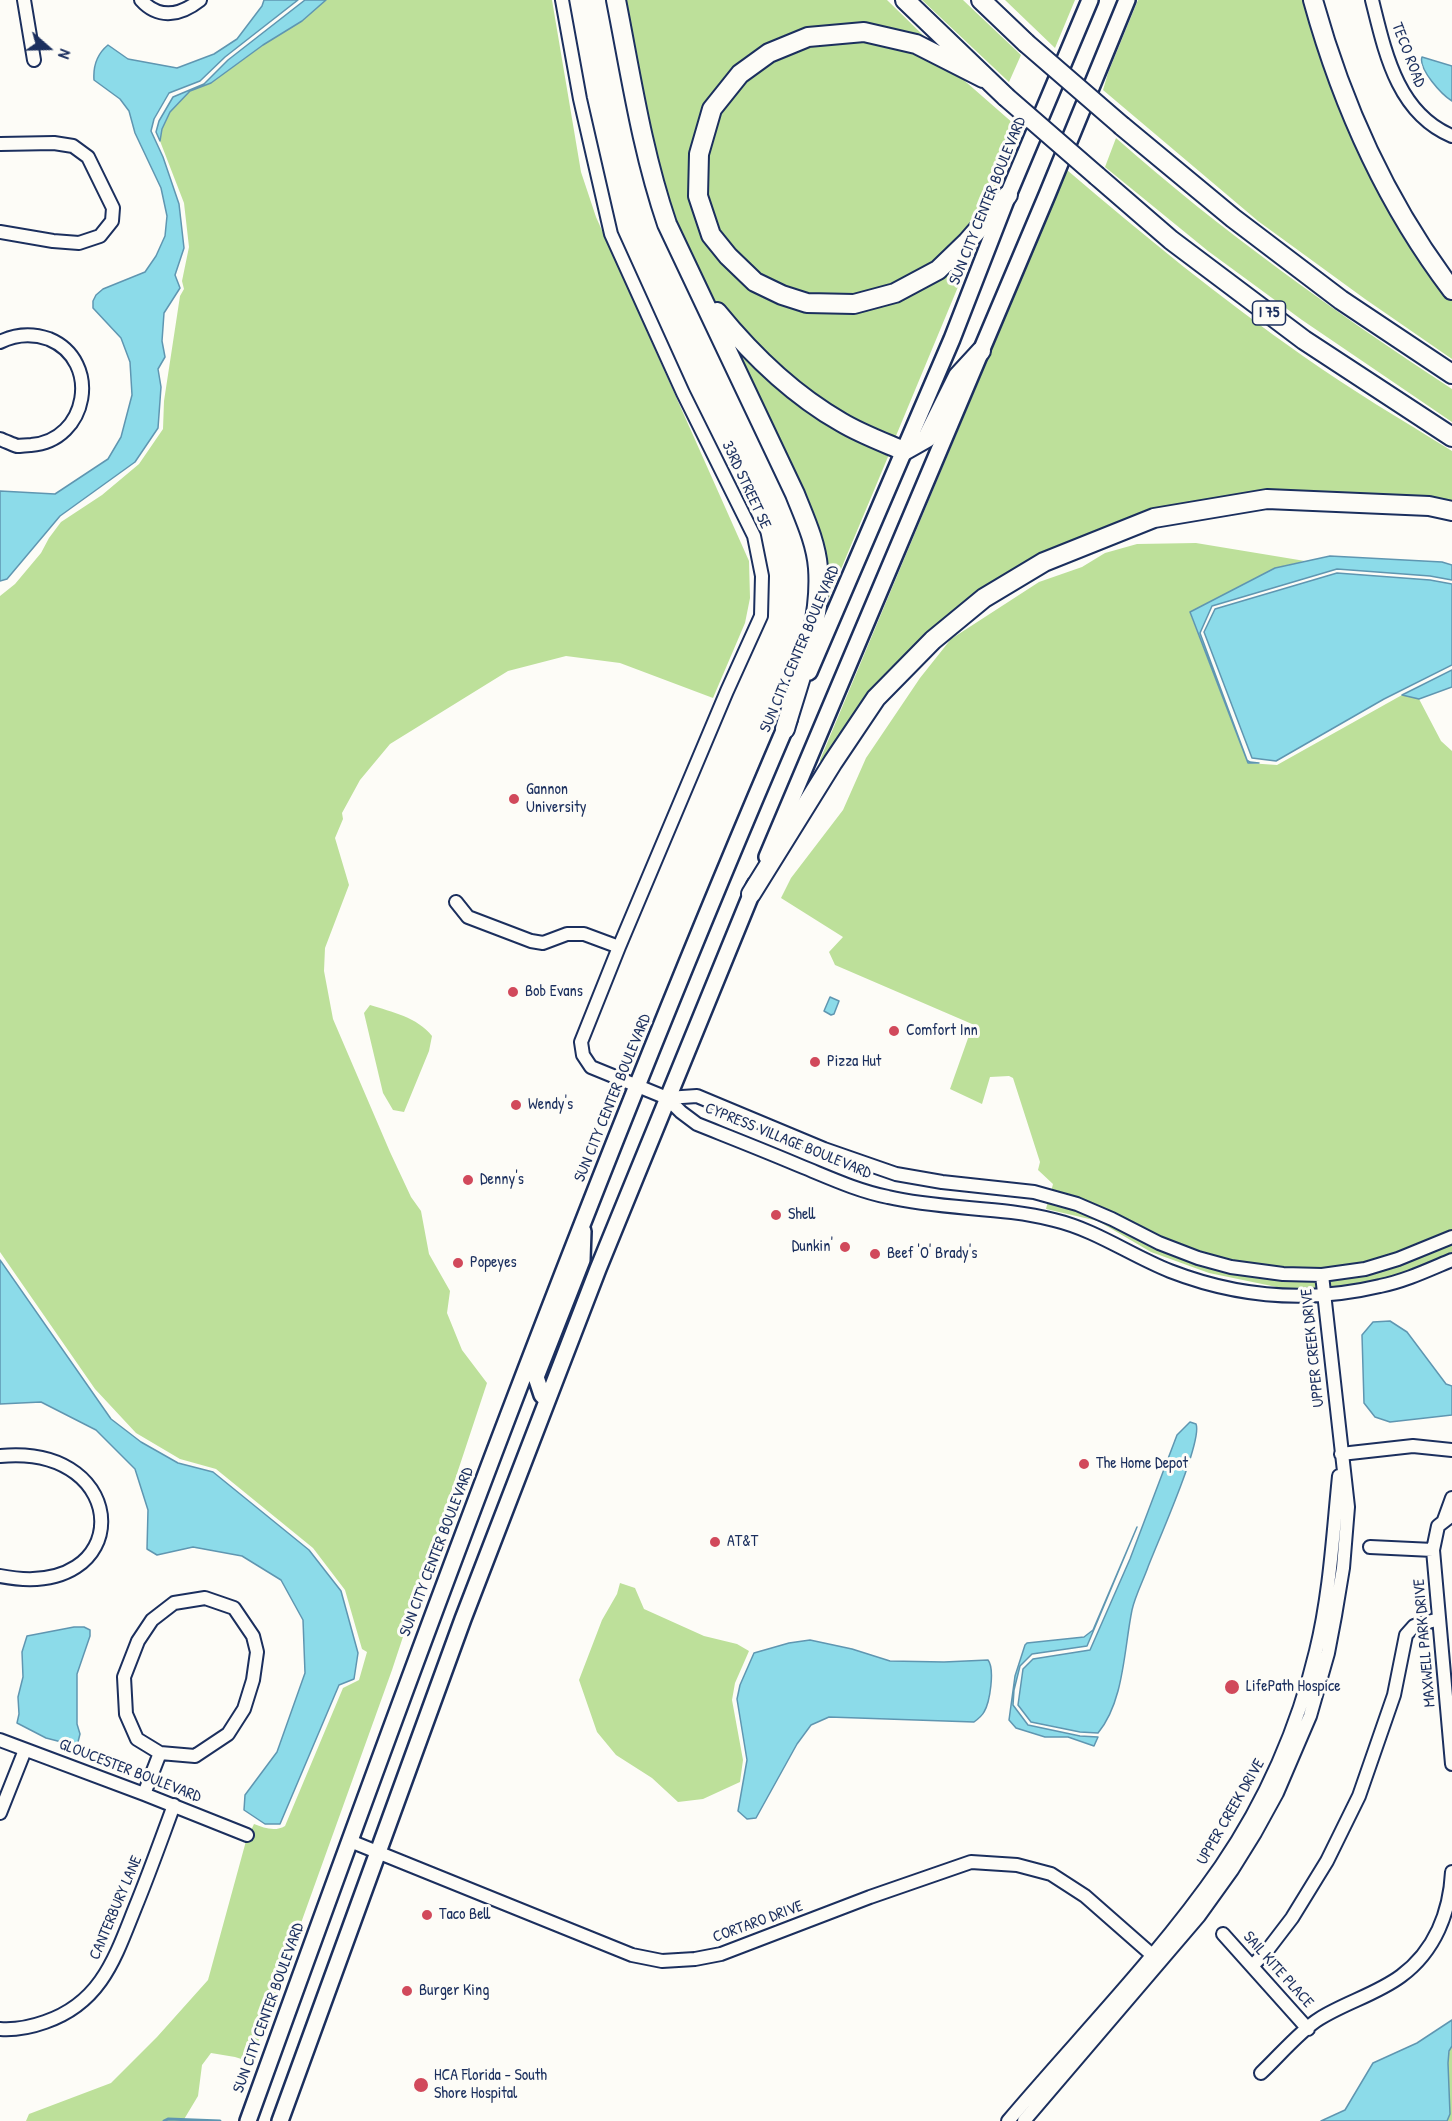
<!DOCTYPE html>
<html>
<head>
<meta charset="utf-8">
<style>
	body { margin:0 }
	#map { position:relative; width:1452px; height:2121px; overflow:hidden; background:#fdfcf7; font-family:"Patrick Hand",sans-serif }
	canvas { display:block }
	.north { position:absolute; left:18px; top:18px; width:60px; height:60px; -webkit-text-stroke:4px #fdfcf7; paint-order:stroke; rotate:110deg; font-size:16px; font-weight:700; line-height:24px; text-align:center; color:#1b2f5e }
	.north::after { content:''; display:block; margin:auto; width:21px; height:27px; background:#1b2f5e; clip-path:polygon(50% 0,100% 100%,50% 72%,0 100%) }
</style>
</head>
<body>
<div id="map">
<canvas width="1452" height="2121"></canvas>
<div class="north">N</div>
</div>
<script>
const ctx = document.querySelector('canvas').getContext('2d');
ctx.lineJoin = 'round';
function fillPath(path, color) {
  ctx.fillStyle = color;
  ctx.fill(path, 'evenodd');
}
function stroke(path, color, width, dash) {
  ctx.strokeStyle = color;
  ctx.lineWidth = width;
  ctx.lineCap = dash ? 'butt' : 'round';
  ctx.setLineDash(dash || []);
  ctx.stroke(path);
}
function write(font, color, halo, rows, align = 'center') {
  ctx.font = font + ' "Patrick Hand",sans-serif';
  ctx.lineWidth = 6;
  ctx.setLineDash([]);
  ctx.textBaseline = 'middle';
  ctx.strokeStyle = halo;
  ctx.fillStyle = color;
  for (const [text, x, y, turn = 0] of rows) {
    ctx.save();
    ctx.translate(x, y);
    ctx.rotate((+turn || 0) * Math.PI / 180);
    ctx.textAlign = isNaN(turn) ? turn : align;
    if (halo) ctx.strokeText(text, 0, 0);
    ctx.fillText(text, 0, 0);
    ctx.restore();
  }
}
const green = new Path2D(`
	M 326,0 L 552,0 L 581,172 L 596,217 L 749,561 L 750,598 L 745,623 L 713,698 L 620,663 L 566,656 L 508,671 L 390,744 L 360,780 L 342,813 L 343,819 L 335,838 L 349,885 L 325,948 L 324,971 L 333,1019 L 390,1152 L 411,1197 L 421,1211 L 429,1254 L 450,1291 L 447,1313 L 462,1350 L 487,1383 L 392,1670 L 251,2062 L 235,2057 L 211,2053 L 202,2065 L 198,2096 L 183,2121 L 26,2121 L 29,2114 L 111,2083 L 157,2037 L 208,1980 L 246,1841 L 254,1824 C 264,1828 275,1832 285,1826 L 343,1688 L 359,1680 L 367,1652 L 362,1649 L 345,1590 L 313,1548 L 216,1469 L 180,1459 L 136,1433 L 95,1389 L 0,1252 L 0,596 L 15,584 L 41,553 L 49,538 L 61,522 L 102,495 L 139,464 L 163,429 L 164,401 L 180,296 L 184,289 L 182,281 L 189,247 L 184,203 L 160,141 L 162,129 L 170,112 L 190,91 L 211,83 L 263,45 L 302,21 Z
	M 622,0 L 887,0 L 929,41 L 893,32 L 761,48 L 741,61 L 725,77 L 712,95 L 692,185 L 739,275 L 850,307 L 975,246 L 893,443 L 797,388 L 717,304 L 701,282 L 662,197 Z
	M 922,0 L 963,0 L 1021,55 L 1009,82 Z
	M 1005,0 L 1075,0 L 1055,48 Z
	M 1138,0 L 1309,0 L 1322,45 L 1452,296 L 1452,359 L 1365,299 L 1258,221 L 1103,90 L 1108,73 Z
	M 852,38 L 905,47 L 958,75 L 1022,131 L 987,208 L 944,259 L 878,293 L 816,299 L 769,285 L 727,243 L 716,224 L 708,203 L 704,174 L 706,148 L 723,103 L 755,68 L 798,47 Z
	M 1116,138 C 1221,231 1335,312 1452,389 L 1452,422 L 1302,320 L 1208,251 L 1105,167 Z
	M 1067,170 C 1143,235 1220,298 1303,356 C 1351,390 1402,420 1452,451 L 1452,507 L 1192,506 L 983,594 L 821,766 L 820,760 Z
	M 725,331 L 890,452 L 826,605 L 823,585 Z
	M 1196,543 L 1305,561 L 1275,568 L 1190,613 L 1248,763 L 1277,765 L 1402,695 L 1419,699 L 1441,741 L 1452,751 L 1452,1231 C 1376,1273 1282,1282 1199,1253 C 1149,1236 1100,1212 1051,1192 L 1053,1184 L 1038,1170 L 1040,1162 L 1013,1078 L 1009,1076 L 990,1077 L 982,1104 L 950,1089 L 972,1027 L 972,1024 L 835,965 L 829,952 L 843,937 L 781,898 L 791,878 L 843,810 L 866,758 L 920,678 L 951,639 L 1039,582 L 1082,567 L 1105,553 L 1137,544 Z
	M 370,1005 C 392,1012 417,1017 432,1036 L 429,1051 L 404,1112 L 393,1110 L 383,1093 L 364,1013 Z
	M 1048,1201 L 1075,1208 L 1110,1223 L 1157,1247 L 1317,1280 L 1318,1291 L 1296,1291 L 1209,1273 L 1151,1252 L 1098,1221 L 1046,1209 Z
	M 1452,1242 L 1452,1252 L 1406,1273 L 1387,1279 L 1328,1290 L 1327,1279 Z
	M 620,1583 L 635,1588 L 644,1609 L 704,1636 L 737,1644 L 749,1651 L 735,1683 L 732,1700 L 743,1760 L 740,1782 L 703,1799 L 678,1802 L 652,1778 L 616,1755 L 597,1732 L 579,1680 L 602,1620 L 617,1594 Z
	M 1452,2046 L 1452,2121 L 1447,2121 C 1452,2098 1440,2067 1452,2046 Z`);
const water = new Path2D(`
	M 264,0 L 298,0 L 225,57 L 200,81 L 169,93 L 154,119 L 151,131 L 163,157 L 179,204 L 184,248 L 175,275 L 180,288 L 164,313 L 162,341 L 165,357 L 158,369 L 161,387 L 158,428 L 135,462 L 60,516 L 7,579 L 0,581 L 0,491 L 55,494 L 108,459 L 121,437 L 132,395 L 130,362 L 121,338 L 93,308 L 93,301 L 96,295 L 103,289 L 145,272 L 156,256 L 165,236 L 167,216 L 161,188 L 135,133 L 129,111 L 120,99 L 94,80 C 93,66 97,54 108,45 L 128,59 L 177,68 L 214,54 L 237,39 L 262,6 Z
	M 305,0 L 326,0 L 302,21 L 263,45 L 211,83 L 190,91 L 170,112 L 162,129 L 160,141 L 156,132 L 159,121 L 173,97 L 204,84 L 228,60 Z
	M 1422,57 L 1452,66 L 1452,101 C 1442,95 1418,69 1422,57 Z
	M 1330,556 L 1442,562 L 1452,565 L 1452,580 L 1430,576 L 1337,569 L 1212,606 L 1200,633 L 1247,760 L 1250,762 L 1259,763 L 1248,763 L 1190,612 L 1275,568 Z
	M 1337,573 L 1430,580 L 1452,584 L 1452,665 L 1384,699 L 1276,761 L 1252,758 L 1204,632 L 1215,609 Z
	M 1452,670 L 1452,687 L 1419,699 L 1402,695 Z
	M 830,997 L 839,1001 L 834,1014 L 831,1015 L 824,1011 Z
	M 0,1260 L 111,1419 L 141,1442 L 178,1463 L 213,1472 L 309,1550 L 341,1591 L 358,1653 L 354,1679 L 339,1685 L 280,1824 L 265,1824 L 244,1810 L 245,1795 L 277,1752 L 305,1673 L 303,1620 L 281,1580 L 242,1556 L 193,1547 L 157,1555 L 147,1549 L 148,1510 L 135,1469 L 96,1430 L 41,1402 L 0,1404 Z
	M 1390,1321 L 1407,1332 L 1446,1384 L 1452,1386 L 1452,1415 L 1390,1422 L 1375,1417 L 1364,1403 L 1362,1335 L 1373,1322 Z
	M 1190,1422 L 1196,1424 C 1203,1441 1157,1543 1148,1567 C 1143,1581 1135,1596 1132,1610 C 1124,1649 1124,1702 1098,1733 L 1080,1732 L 1031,1722 L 1018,1705 L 1023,1669 L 1033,1659 L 1090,1650 L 1130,1559 L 1177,1435 Z
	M 1137,1527 L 1087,1646 L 1032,1654 L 1020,1666 L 1014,1690 L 1013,1705 L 1028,1725 L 1080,1736 L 1098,1737 L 1094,1746 L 1068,1737 L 1045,1737 L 1016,1728 L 1009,1720 L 1015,1676 L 1025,1645 L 1027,1643 L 1084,1637 L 1093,1630 Z
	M 74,1627 L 84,1627 L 90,1630 L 90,1636 L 77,1674 L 77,1724 L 80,1734 L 77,1746 L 46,1738 L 17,1723 L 19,1714 L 18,1697 L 23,1677 L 22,1652 L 27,1636 Z
	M 810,1640 L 852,1649 L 890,1661 L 944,1662 L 988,1660 C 995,1669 990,1702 984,1712 C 982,1716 978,1719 974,1722 L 829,1717 L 811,1725 L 797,1744 L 756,1818 L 747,1819 L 738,1811 L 747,1760 L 737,1699 L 740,1685 L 754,1653 L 789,1643 Z
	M 1452,2020 L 1452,2046 L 1449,2051 L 1448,2063 L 1450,2114 L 1447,2121 L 1321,2121 L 1345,2110 L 1373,2063 L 1417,2043 Z`);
const stream = new Path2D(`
	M 164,2121 L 168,2119 L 220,2121`);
const minor = new Path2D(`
	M 24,0 L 34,60
	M 141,0 C 159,20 181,15 200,0
	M 562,0 L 580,99 L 611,234 L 683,393 L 754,536 L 762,576 L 761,616 L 727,691 L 619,947 L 581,1042 L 583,1055 L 591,1067 L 667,1098 L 697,1096 L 824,1149 L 896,1174 L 942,1182 L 1034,1192 L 1077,1204 L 1112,1219 L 1159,1243 L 1198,1258 L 1231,1267 L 1283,1274 L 1322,1275 L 1365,1269 L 1398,1259 L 1452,1237
	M 1372,0 C 1385,52 1397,113 1452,136
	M 0,144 L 54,143 L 73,146 L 88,157 L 113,208 L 112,221 L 100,236 L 79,243 L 53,241 L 0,232
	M 0,342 C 16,334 32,333 49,339 C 102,361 88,441 31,445 C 27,445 21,446 17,446 C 12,444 5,441 0,439
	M 456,902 L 468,917 L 531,941 L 543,943 L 567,934 L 584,934 L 619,947
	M 667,1098 L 681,1112 L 697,1124 C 732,1138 768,1152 803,1167 C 830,1178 858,1191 888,1197 C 943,1210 1000,1206 1054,1220 C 1096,1230 1130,1255 1170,1271 C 1237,1297 1309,1303 1380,1286 C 1405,1281 1428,1270 1452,1260
	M 1341,1454 L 1413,1446 L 1452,1450
	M 0,1456 C 134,1443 136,1603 0,1576
	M 1452,1515 L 1438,1526 L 1433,1550 L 1452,1764
	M 1444,1520 L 1452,1498
	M 1370,1547 L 1433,1550
	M 205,1598 L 234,1608 L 253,1636 L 257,1652 L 253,1680 L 244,1709 L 228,1734 L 195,1756 L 160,1753 L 137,1739 L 126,1714 L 124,1677 L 138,1641 L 152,1620 L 174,1603 Z
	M 0,1740 L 144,1794 L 247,1835
	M 144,1794 L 160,1753
	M 0,1813 L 25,1750
	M 350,1841 L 632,1955 L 662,1961 L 695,1959 L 721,1954 L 870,1897 L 971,1862 L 1017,1865 L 1051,1874 L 1085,1896 L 1159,1961
	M 1223,1934 L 1308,2029
	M 1252,1966 L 1266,1952 L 1292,1918 L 1327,1861 L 1359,1796 L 1394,1695 L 1406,1635 L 1414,1626 L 1439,1619
	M 0,2029 C 15,2030 31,2027 45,2022 C 101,2003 115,1958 135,1908 C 149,1874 161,1840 174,1805
	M 1261,2073 C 1278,2057 1301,2030 1319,2019 C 1344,2003 1377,1994 1401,1976 C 1435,1951 1450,1912 1452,1872
	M 1008,2121 C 1079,2037 1158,1957 1221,1866 C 1265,1802 1298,1727 1316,1651 C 1330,1594 1333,1535 1339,1476
	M 1024,2121 L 1199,1916 L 1232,1870 L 1255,1833 L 1277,1793 L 1310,1716 L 1328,1653 L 1335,1616 L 1343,1568 L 1348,1507 L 1322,1275`);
const major = new Path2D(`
	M 809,672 L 952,339 L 1008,195 L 1090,0
	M 767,857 L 1047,195 L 1127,0
	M 547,1400 L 542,1395 L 536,1377 L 582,1260 L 583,1231
	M 248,2121 C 418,1650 591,1180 789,719
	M 280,2121 L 463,1619 L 598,1269 L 755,885`);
const highway = new Path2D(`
	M 616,0 C 631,76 642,151 667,224 L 795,494 C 804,517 816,542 818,568 C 822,623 800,677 785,729
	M 905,0 L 1006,97
	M 981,0 L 1026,43
	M 1313,0 C 1342,105 1386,203 1452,290
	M 983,78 L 916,44 L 864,32 L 808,37 L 769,53 L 740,74 L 712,109 L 699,154 L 698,196 L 711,235 L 728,256 L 755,282 L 782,295 L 807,303 L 854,304 L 895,293 L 938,270 L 967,242 L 1008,195
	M 1122,126 L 1233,218 L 1341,300 L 1452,374
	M 1097,176 L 1171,240 L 1304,340 L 1452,437
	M 717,312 C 752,355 792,394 841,422 C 861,434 883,442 904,451 L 927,438 L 958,376 L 981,351
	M 751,894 L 833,762 L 876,698 L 933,640 L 984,598 L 1044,562 L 1154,518 L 1267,499 L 1429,506 L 1452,511`);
const highwayBridge = new Path2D(`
	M 1026,43 L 1122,126
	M 1006,97 L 1097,176`);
const markers = [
	[514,799,6,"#d1495b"],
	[513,992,6,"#d1495b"],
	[894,1031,6,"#d1495b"],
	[815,1062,6,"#d1495b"],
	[516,1105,6,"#d1495b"],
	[468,1180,6,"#d1495b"],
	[776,1215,6,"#d1495b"],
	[845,1247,6,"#d1495b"],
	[875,1254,6,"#d1495b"],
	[458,1263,6,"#d1495b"],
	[1084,1464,6,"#d1495b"],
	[715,1542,6,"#d1495b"],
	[1232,1687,8,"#d1495b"],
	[427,1915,6,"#d1495b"],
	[407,1991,6,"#d1495b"],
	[421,2085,8,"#d1495b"]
];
const shields = [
	[1269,313,33]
];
const shieldNames = [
	["I 75",1269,313]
];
const streetNames = [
	["TECO ROAD",1408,55,69],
	["SUN CITY CENTER BOULEVARD",988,201,-68],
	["33RD STREET SE",746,485,65],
	["SUN CITY CENTER BOULEVARD",800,649,-67],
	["SUN CITY CENTER BOULEVARD",613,1098,-68],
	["CYPRESS VILLAGE BOULEVARD",788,1141,22],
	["UPPER CREEK DRIVE",1313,1348,-96],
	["SUN CITY CENTER BOULEVARD",437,1552,-69],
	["MAXWELL PARK DRIVE",1425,1643,-95],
	["GLOUCESTER BOULEVARD",130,1771,21],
	["UPPER CREEK DRIVE",1231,1812,-60],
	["CANTERBURY LANE",116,1908,-67],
	["CORTARO DRIVE",758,1922,-20],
	["SAIL KITE PLACE",1278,1970,48],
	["SUN CITY CENTER BOULEVARD",269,2008,-70]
];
const poiNames = [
	["Gannon",526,790],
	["University",526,808],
	["Bob Evans",525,992],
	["Comfort Inn",906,1031],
	["Pizza Hut",827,1062],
	["Wendy's",528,1105],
	["Denny's",480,1180],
	["Shell",788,1215],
	["Dunkin'",833,1247,"right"],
	["Beef 'O' Brady's",887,1254],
	["Popeyes",470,1263],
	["The Home Depot",1096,1464],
	["AT&T",727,1542],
	["LifePath Hospice",1246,1687],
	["Taco Bell",439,1915],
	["Burger King",419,1991],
	["HCA Florida - South",434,2076],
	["Shore Hospital",434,2094]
];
fillPath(green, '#bde09a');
fillPath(water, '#8cdbe9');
stroke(water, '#5f96b1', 1.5);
stroke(stream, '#5f96b1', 3);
stroke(minor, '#1b2f5e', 16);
stroke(major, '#1b2f5e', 20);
stroke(highway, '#1b2f5e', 22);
stroke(minor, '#fdfcf7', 12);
stroke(major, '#fdfcf7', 15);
stroke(highway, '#fdfcf7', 18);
stroke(highwayBridge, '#1b2f5e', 22, []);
stroke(highwayBridge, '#fdfcf7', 18);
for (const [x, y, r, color] of markers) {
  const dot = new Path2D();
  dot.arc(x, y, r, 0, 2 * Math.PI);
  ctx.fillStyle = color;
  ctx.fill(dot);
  stroke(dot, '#fdfcf7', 2);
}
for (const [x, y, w] of shields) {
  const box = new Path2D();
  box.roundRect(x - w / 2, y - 12, w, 24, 4.5);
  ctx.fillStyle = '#fdfcf7';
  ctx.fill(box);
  stroke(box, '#1b2f5e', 1.5);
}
write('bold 15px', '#1b2f5e', null, shieldNames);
write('16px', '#1b2f5e', '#fdfcf7', streetNames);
write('16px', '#1b2f5e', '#fdfcf7', poiNames, 'left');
</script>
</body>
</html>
